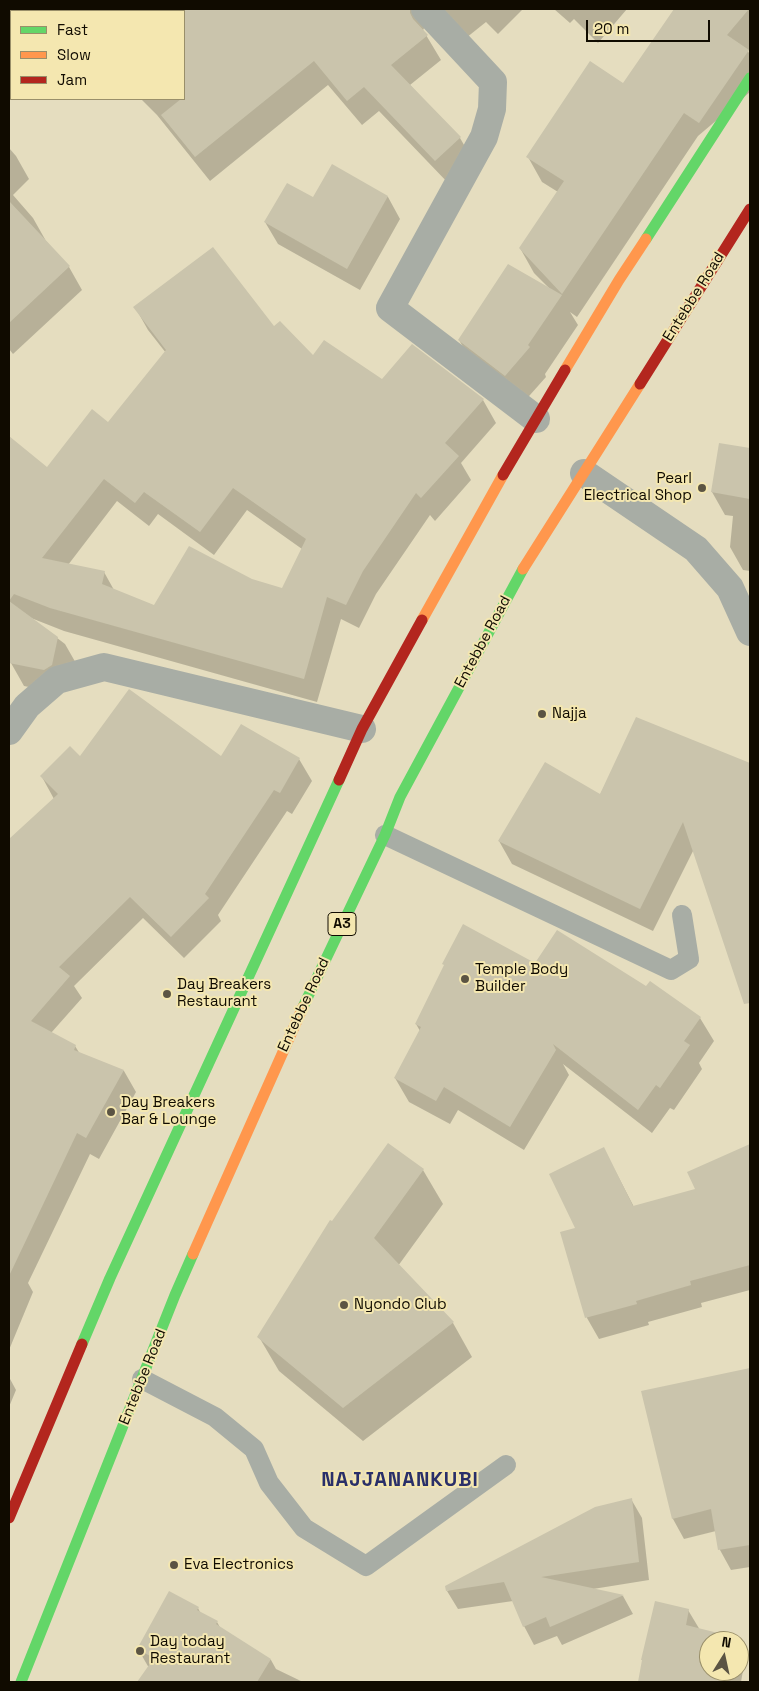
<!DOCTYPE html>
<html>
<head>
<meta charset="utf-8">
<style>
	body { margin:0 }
	#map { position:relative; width:759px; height:1691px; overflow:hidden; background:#e5ddbf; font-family:"Space Grotesk",sans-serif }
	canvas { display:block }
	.frame { position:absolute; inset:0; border:10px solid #100b00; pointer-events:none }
	.legend { position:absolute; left:10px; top:10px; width:175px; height:90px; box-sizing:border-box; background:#f4e7b0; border:1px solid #998f6a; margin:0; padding:6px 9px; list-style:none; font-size:15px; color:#100b00 }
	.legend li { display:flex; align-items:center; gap:10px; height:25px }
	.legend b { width:25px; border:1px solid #998f6a }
	.north { position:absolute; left:699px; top:1631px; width:50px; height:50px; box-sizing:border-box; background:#f4e7b0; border:1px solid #998f6a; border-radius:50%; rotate:10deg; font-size:14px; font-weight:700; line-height:20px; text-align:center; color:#100b00 }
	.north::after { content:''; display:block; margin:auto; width:18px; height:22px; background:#5b5443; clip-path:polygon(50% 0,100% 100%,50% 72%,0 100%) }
	.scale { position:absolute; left:586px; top:20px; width:124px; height:22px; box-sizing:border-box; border:2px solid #100b00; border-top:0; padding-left:6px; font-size:15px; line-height:18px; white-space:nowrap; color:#100b00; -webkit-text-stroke:4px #f4e7b0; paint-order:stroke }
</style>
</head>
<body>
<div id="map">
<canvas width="759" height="1691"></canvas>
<div class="frame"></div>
<ul class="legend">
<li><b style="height:6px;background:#63d668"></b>Fast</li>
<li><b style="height:6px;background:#ff974d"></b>Slow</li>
<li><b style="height:6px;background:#b3261e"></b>Jam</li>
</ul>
<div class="north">N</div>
<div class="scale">20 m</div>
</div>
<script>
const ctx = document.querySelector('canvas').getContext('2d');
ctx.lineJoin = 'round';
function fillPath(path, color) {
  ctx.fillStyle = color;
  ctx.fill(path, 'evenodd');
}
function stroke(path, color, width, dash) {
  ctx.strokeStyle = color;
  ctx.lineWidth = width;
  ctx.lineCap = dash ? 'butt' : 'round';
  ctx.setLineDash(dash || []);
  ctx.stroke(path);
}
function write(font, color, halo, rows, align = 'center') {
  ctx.font = font + ' "Space Grotesk",sans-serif';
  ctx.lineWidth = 4;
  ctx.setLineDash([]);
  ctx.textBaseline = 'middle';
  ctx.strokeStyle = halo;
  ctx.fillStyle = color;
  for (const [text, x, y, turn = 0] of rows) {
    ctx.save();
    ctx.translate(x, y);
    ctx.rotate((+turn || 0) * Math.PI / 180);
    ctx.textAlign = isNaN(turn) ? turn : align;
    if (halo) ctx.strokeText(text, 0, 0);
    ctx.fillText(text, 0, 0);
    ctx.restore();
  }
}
const shadow = new Path2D(`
	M 104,9 L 523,9 L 498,34 L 486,22 L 466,38 L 428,22 L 423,30 L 441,60 L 410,85 L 460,138 L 474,162 L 450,185 L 379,111 L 362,125 L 328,85 L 210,181 L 157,115 L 141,99 L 184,99 L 184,11 L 102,11 Z
	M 554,9 L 627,9 L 598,43 L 574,19 L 570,23 Z
	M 676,9 L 750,9 L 750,48 L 748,51 L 750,55 L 750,92 L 698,136 L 577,317 L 570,312 L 578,325 L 545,374 L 546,377 L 522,404 L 476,369 L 459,340 L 549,288 L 534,273 L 520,248 L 558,192 L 542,182 L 528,157 L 623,85 Z
	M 9,148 L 16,156 L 29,179 L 13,195 L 33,218 L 46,241 L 69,267 L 82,290 L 13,354 L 9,349 Z
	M 332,166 L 388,197 L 400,219 L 360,290 L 278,244 L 265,222 L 313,199 Z
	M 135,307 L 274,328 L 313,357 L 382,380 L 412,346 L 483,400 L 496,423 L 461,463 L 471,480 L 435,521 L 430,515 L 376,594 L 359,628 L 341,619 L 317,702 L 64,631 L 31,618 L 65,644 L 77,665 L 58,693 L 24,686 L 11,663 L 13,651 L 9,650 L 9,438 L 48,469 L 108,424 L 166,353 L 148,330 ZM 117,501 L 149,526 L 158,514 L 214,555 L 247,510 L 302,549 L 282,590 L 252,581 L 155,606 L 114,590 L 104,572 L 68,565 Z
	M 720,444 L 750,449 L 750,571 L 743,570 L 730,547 L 733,516 L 725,515 L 712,492 Z
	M 637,719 L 750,764 L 750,993 L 748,994 L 694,849 L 653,931 L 512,864 L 499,841 L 600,795 Z
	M 80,758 L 299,759 L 312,781 L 292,814 L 287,811 L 218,915 L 221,921 L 184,958 L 143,918 L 74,986 L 82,998 L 51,1033 L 75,1046 L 80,1054 L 124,1071 L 136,1092 L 99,1159 L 90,1154 L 28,1283 L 33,1292 L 9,1350 L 9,840 L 54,799 L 42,777 Z
	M 536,964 L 647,988 L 700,1018 L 714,1041 L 699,1063 L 702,1069 L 674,1110 L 670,1108 L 652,1133 L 563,1064 L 569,1075 L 524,1150 L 458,1110 L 450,1124 L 409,1102 L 395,1078 L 420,1031 L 416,1024 Z
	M 388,1145 L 423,1170 L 443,1204 L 398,1266 L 453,1323 L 472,1357 L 363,1441 L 279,1371 L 259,1337 L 333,1223 Z
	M 604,1149 L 634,1207 L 696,1190 L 734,1153 L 750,1150 L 750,1290 L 701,1303 L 702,1307 L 648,1322 L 649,1325 L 599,1339 L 587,1318 L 561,1233 L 577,1229 Z
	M 750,1370 L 750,1567 L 731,1570 L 720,1550 L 716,1531 L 684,1539 L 673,1519 L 642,1392 Z
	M 9,1377 L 16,1390 L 9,1407 Z
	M 631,1499 L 642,1518 L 649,1580 L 593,1589 L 623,1596 L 633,1614 L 562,1645 L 557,1636 L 534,1645 L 524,1626 L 513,1601 L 458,1609 L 447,1591 Z
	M 198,1608 L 201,1614 L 217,1622 L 221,1629 L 271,1660 L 276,1669 L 303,1682 L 139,1682 L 149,1668 L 138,1649 Z
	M 688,1610 L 700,1630 L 733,1638 L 735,1641 L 709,1641 L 709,1671 L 739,1671 L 739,1648 L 745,1659 L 741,1682 L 640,1682 L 643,1662 Z`);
const building = new Path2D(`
	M 184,9 L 410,9 L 410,13 L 413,19 L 428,35 L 391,65 L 461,137 L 435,161 L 364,87 L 347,101 L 314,61 L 195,157 L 161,115 L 181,99 L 184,99 Z
	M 674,9 L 749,9 L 727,35 L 749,50 L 699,123 L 684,113 L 562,294 L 519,248 L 564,181 L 526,157 L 590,61 L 623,83 Z
	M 332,164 L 388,196 L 347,269 L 264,222 L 287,183 L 313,197 Z
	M 9,201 L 70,266 L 9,323 Z
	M 213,247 L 274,326 L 280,321 L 313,355 L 324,340 L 382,379 L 412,344 L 484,399 L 445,443 L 459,456 L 421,498 L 416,493 L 363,571 L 346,605 L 327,597 L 304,679 L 50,608 L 14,594 L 9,601 L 9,436 L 47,467 L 92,409 L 108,422 L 166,350 L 133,307 ZM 104,479 L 135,503 L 144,492 L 200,532 L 233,488 L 306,539 L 282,588 L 252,579 L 189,546 L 154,605 L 102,584 L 105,571 L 42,558 Z
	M 508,264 L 562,295 L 528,345 L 530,347 L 505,376 L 458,340 Z
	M 719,443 L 750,448 L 750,499 L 711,492 Z
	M 9,601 L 58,637 L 52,665 L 44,670 L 9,663 Z
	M 129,689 L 221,756 L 241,724 L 300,758 L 280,793 L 274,790 L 205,894 L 209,898 L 171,937 L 130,897 L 59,967 L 70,976 L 31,1021 L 76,1045 L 74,1050 L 124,1070 L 86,1138 L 77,1133 L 9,1276 L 9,839 L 58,794 L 40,776 L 70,746 L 80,756 Z
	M 636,717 L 750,763 L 750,1003 L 744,1004 L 683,822 L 640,909 L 498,841 L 545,762 L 600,794 Z
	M 463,924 L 535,963 L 557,930 L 646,986 L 650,981 L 701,1017 L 684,1041 L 690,1045 L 660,1088 L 656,1085 L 638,1110 L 553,1044 L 556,1050 L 510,1127 L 444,1087 L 436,1101 L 394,1078 L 421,1027 L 415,1024 L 444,965 L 442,964 Z
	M 388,1143 L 424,1169 L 374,1238 L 454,1322 L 343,1408 L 257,1337 L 330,1220 L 332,1221 Z
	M 750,1144 L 750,1265 L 690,1281 L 691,1285 L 636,1301 L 637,1304 L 585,1318 L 560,1232 L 575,1228 L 549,1174 L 604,1147 L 633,1206 L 695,1189 L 687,1172 Z
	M 750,1368 L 750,1545 L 718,1550 L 711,1509 L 672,1519 L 641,1391 Z
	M 632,1498 L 639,1562 L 541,1577 L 624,1595 L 550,1627 L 546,1617 L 523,1627 L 504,1582 L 446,1591 L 445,1586 L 595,1507 Z
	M 169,1591 L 199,1607 L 197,1610 L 218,1621 L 216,1624 L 271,1659 L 257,1682 L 137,1682 L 154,1658 L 137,1649 Z
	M 655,1601 L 689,1609 L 686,1625 L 734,1637 L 733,1641 L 709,1641 L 709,1671 L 729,1671 L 727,1682 L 638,1682 L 642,1660 L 641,1660 Z`);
const lane = new Path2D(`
	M 385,835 L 671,970 L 689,959 L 682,915
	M 142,1379 L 215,1417 L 254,1449 L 269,1483 L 304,1528 L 366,1566 L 506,1465`);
const street = new Path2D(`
	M 425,9 L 493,82 L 492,109 L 484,137 L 390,308 L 536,419
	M 584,473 L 696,549 L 730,588 L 750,632
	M 9,731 L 27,706 L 57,680 L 104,667 L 362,729`);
const fast = new Path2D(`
	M 646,239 L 750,78
	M 303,1007 L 385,835 L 400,797 L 523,569
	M 82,1344 L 110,1278 L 339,780
	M 21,1682 L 175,1295 L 193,1254`);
const slow = new Path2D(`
	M 565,370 L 619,280 L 646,239
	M 523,569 L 640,384
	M 422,620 L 503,475
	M 193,1254 L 303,1007`);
const jam = new Path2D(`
	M 640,384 L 750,209
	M 503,475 L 565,370
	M 339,780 L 362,729 L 422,620
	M 9,1518 L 82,1344`);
const markers = [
	[702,488,5,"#5b5443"],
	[542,714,5,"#5b5443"],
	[465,979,5,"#5b5443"],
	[167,994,5,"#5b5443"],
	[111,1112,5,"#5b5443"],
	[344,1305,5,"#5b5443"],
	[174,1565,5,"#5b5443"],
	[140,1651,5,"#5b5443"]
];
const shields = [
	[342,924,28]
];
const shieldNames = [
	["A3",342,924]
];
const streetNames = [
	["Entebbe Road",694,297,-58],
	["Entebbe Road",483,642,-62],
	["Entebbe Road",304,1005,-65],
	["Entebbe Road",143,1377,-68]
];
const poiNames = [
	["Pearl",692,479,"right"],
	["Electrical Shop",692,496,"right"],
	["Najja",552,714],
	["Temple Body",475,970],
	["Builder",475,987],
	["Day Breakers",177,985],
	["Restaurant",177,1002],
	["Day Breakers",121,1103],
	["Bar & Lounge",121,1120],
	["Nyondo Club",354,1305],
	["Eva Electronics",184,1565],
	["Day today",150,1642],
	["Restaurant",150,1659]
];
const districtNames = [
	["NAJJANANKUBI",400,1481]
];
fillPath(shadow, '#0003');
fillPath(building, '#cac4ac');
stroke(lane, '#a8ada5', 20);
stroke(street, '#a8ada5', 28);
stroke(fast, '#63d668', 11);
stroke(slow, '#ff974d', 11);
stroke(jam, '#b3261e', 11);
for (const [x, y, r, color] of markers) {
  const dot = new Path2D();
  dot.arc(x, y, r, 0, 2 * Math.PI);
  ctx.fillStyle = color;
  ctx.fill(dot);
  stroke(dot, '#f4e7b0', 2);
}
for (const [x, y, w] of shields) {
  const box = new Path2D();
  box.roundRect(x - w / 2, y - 11.5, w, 23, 4);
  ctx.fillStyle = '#f4e7b0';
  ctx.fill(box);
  stroke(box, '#100b00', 1);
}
write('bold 14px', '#100b00', null, shieldNames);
write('15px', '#100b00', '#f4e7b0', streetNames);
write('15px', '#100b00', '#f4e7b0', poiNames, 'left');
ctx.letterSpacing = '1px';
write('bold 20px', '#2a3069', '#f4e7b0', districtNames);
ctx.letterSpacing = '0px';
</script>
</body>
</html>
